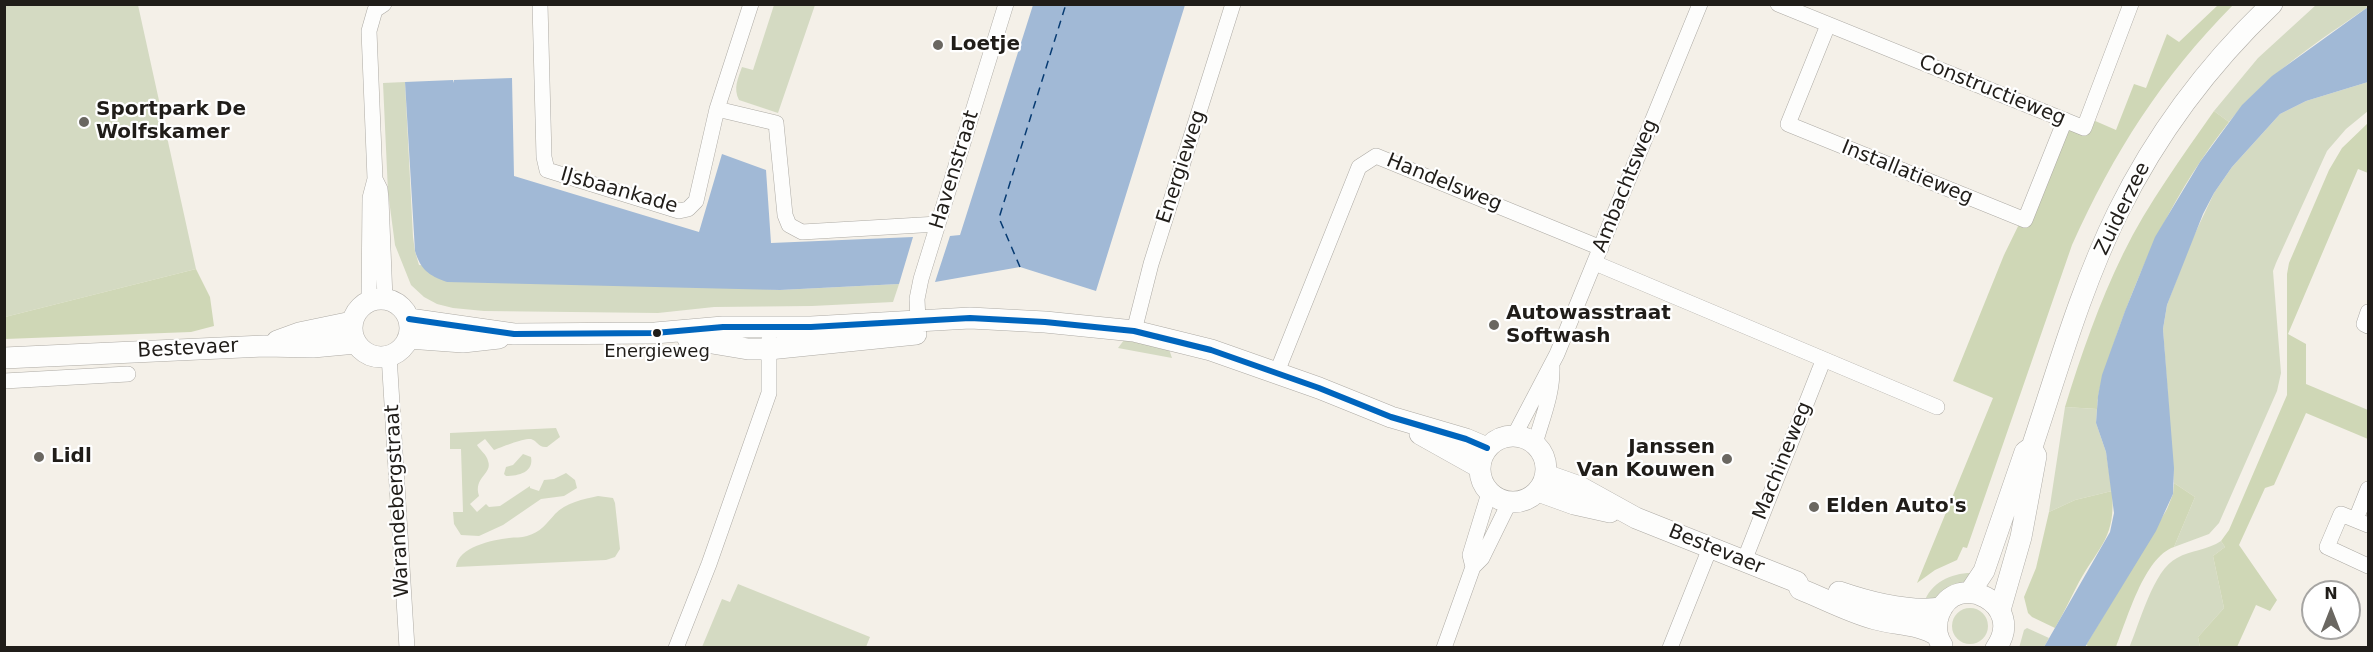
<!DOCTYPE html>
<html>
<head>
<meta charset="utf-8">
<style>
	body { margin:0 }
	#map { position:relative; width:2373px; height:652px; overflow:hidden; background:#f4f0e8; font-family:"DejaVu Sans",sans-serif }
	canvas { display:block }
	.frame { position:absolute; inset:0; border:6px solid #201d19; pointer-events:none }
	.north { position:absolute; left:2301px; top:580px; width:60px; height:60px; box-sizing:border-box; background:#fff; border:2px solid #a6a5a3; border-radius:50%; rotate:0deg; font-size:16px; font-weight:700; line-height:24px; text-align:center; color:#201d19 }
	.north::after { content:''; display:block; margin:auto; width:21px; height:27px; background:#6a6761; clip-path:polygon(50% 0,100% 100%,50% 72%,0 100%) }
</style>
</head>
<body>
<div id="map">
<canvas width="2373" height="652"></canvas>
<div class="frame"></div>
<div class="north">N</div>
</div>
<script>
const ctx = document.querySelector('canvas').getContext('2d');
ctx.lineJoin = 'round';
function fillPath(path, color) {
  ctx.fillStyle = color;
  ctx.fill(path, 'evenodd');
}
function stroke(path, color, width, dash) {
  ctx.strokeStyle = color;
  ctx.lineWidth = width;
  ctx.lineCap = dash ? 'butt' : 'round';
  ctx.setLineDash(dash || []);
  ctx.stroke(path);
}
function write(font, color, halo, rows, align = 'center') {
  ctx.font = font + ' "DejaVu Sans",sans-serif';
  ctx.lineWidth = 4.5;
  ctx.setLineDash([]);
  ctx.textBaseline = 'middle';
  ctx.strokeStyle = halo;
  ctx.fillStyle = color;
  for (const [text, x, y, turn = 0] of rows) {
    ctx.save();
    ctx.translate(x, y);
    ctx.rotate((+turn || 0) * Math.PI / 180);
    ctx.textAlign = isNaN(turn) ? turn : align;
    if (halo) ctx.strokeText(text, 0, 0);
    ctx.fillText(text, 0, 0);
    ctx.restore();
  }
}
const green = new Path2D(`
	M 4,5 L 138,5 L 196,269 L 5,317 Z
	M 774,5 L 815,5 L 778,113 L 739,100 C 733,88 738,79 742,67 L 753,70 Z
	M 2316,5 L 2368,5 L 2368,7 C 2319,41 2267,74 2229,122 L 2214,111 L 2258,58 Z
	M 405,82 L 413,237 L 415,251 L 419,265 L 780,290 L 899,284 L 893,302 L 812,306 L 714,307 L 658,313 L 484,311 L 453,308 L 437,304 L 424,297 L 411,285 L 395,245 L 388,192 L 383,83 Z
	M 2368,82 L 2368,111 L 2346,129 L 2327,151 L 2276,263 L 2273,271 L 2281,373 L 2277,391 L 2219,523 L 2209,534 L 2174,547 L 2195,497 L 2174,483 L 2163,329 L 2167,305 L 2190,244 L 2214,193 L 2232,167 L 2280,114 L 2306,101 Z
	M 1124,340 L 1169,349 L 1172,358 L 1118,348 Z
	M 2065,407 L 2097,409 L 2096,423 L 2106,452 L 2112,491 L 2075,500 L 2049,512 Z
	M 556,428 L 560,437 L 547,447 C 538,448 538,441 531,439 C 524,438 501,447 494,450 L 485,439 L 477,445 C 480,450 487,455 488,461 C 493,474 473,477 479,496 L 470,504 L 477,512 L 486,504 L 489,507 L 500,506 L 530,486 L 530,488 L 539,491 L 544,480 L 554,479 L 566,473 L 575,480 L 577,488 L 564,496 L 541,499 L 503,525 L 479,536 L 461,535 L 454,524 L 453,512 L 463,512 L 461,449 L 450,449 L 450,433 Z
	M 523,454 L 531,457 C 534,472 519,476 506,476 L 504,474 L 506,467 L 513,465 Z
	M 598,496 L 613,498 L 615,503 L 620,549 L 615,557 L 606,560 L 456,567 C 458,547 492,540 509,538 C 515,537 521,538 527,536 C 541,532 546,524 555,514 C 565,503 584,499 598,496 Z
	M 2221,541 L 2225,547 L 2213,556 L 2224,608 L 2198,637 L 2200,647 L 2129,648 C 2140,623 2153,570 2177,558 C 2191,550 2208,550 2221,541 Z
	M 1971,573 L 1965,584 L 1924,603 C 1930,583 1951,573 1971,573 Z
	M 738,584 L 870,637 L 866,647 L 702,647 L 722,599 L 730,602 Z
	M1952 626a18 18 0 1 1 36 0a18 18 0 1 1-36 0Z
	M 2027,628 L 2049,638 L 2044,647 L 2019,648 L 2024,630 Z`);
const forest = new Path2D(`
	M 2218,5 L 2233,5 C 2161,78 2114,152 2072,245 L 1967,548 L 1963,547 L 1957,560 L 1935,570 L 1917,583 L 1993,398 L 1953,381 L 2004,255 L 2069,122 L 2093,120 L 2116,130 L 2134,84 L 2146,88 L 2167,34 L 2179,42 Z
	M 2214,111 L 2229,122 C 2176,189 2141,263 2114,343 C 2107,366 2098,385 2097,409 L 2065,407 C 2081,355 2099,303 2123,254 C 2148,203 2182,157 2214,111 Z
	M 2368,123 L 2368,173 L 2358,169 L 2288,334 L 2306,344 L 2306,384 L 2368,410 L 2368,439 L 2306,413 L 2274,485 L 2265,488 L 2239,545 L 2277,600 L 2270,611 L 2256,605 L 2237,647 L 2200,647 L 2198,637 L 2224,608 L 2213,556 L 2225,547 L 2221,541 L 2229,530 L 2287,395 L 2287,274 L 2289,263 L 2329,170 L 2342,148 Z
	M 196,269 L 210,297 L 214,326 L 191,332 L 5,339 L 5,317 Z
	M 2174,483 L 2195,497 L 2174,547 C 2144,557 2127,620 2116,647 L 2090,647 L 2086,645 L 2167,509 L 2173,494 Z
	M 2112,491 C 2116,537 2100,545 2079,582 C 2071,597 2064,613 2055,628 L 2032,617 L 2028,613 L 2024,597 L 2036,568 L 2049,512 L 2075,500 Z`);
const water = new Path2D(`
	M 1033,5 L 1185,5 L 1096,291 L 1020,267 L 935,282 L 950,236 L 960,235 Z
	M 2368,7 L 2368,82 L 2306,101 L 2280,114 L 2232,167 L 2214,193 L 2203,214 L 2167,305 L 2163,329 L 2174,468 L 2173,494 L 2156,531 L 2085,647 L 2044,647 L 2110,532 L 2114,513 L 2106,452 L 2096,423 L 2098,396 L 2102,375 L 2125,311 L 2155,237 L 2200,162 L 2242,105 L 2272,76 Z
	M 512,78 L 514,176 L 699,232 L 722,154 L 766,170 L 771,243 L 913,237 L 899,284 L 780,290 L 447,282 C 428,275 421,270 415,251 L 405,82 L 453,80 L 454,83 L 454,80 Z`);
const ferry = new Path2D(`
	M 1020,267 L 999,218 L 1066,4`);
const street = new Path2D(`
	M 540,4 L 544,157 L 547,170 L 679,211 L 688,209 L 696,201 L 717,109 L 751,4
	M 1778,4 L 2084,128 L 2131,4
	M 1828,25 L 1788,124 L 2025,220 L 2065,120
	M 717,109 L 776,123 L 785,215 L 789,225 L 802,232 L 938,224
	M 375,179 L 380,189 L 381,199 L 385,299
	M 1595,263 L 1937,407
	M 369,302 L 370,198 L 375,179 L 369,31 L 375,10 L 384,4
	M 2368,312 L 2364,324 L 2368,326
	M 913,329 L 918,320 L 917,299 L 921,279 L 1006,4
	M 1134,331 L 1151,264 L 1233,4
	M 389,355 L 407,648
	M 1277,372 L 1359,167 L 1376,156 L 1601,248
	M 4,381 L 128,374
	M 1514,436 L 1557,354 L 1700,4
	M 1535,444 C 1542,418 1553,394 1552,366
	M 2356,519 L 2368,489
	M 2368,525 L 2341,514 L 2327,547 L 2368,566
	M 1744,561 L 1823,361
	M 1473,567 L 1470,555 L 1489,493
	M 676,648 L 709,564 L 769,393 L 769,340
	M 1444,648 L 1473,567 L 1482,558 L 1509,503
	M 1670,648 L 1710,548`);
const secondary = new Path2D(`
	M352 328a29 29 0 1 1 58 0a29 29 0 1 1-58 0Z
	M 409,319 L 514,334 L 655,333 L 723,327 L 811,327 L 970,318 L 1045,322 L 1134,331 L 1211,350 L 1319,388 L 1391,417 L 1466,439 L 1487,448
	M 408,338 L 463,342 L 499,338
	M 688,339 L 748,349 L 769,349 L 916,334
	M 277,341 L 299,333 L 352,322
	M 4,358 L 264,346 L 313,347 L 356,343
	M 1420,434 L 1479,467
	M1480 469a33 33 0 1 1 66 0a33 33 0 1 1-66 0Z
	M 1546,475 L 1580,487 L 1636,518 L 1797,582 L 1800,589 C 1825,599 1849,612 1875,619 C 1896,625 1919,623 1938,636
	M 1538,491 L 1574,504 L 1610,512
	M 1839,592 C 1871,603 1908,613 1942,608
	M 1970,592 L 1984,571 L 2025,452 L 2032,447 C 2058,369 2081,287 2118,212 C 2156,135 2209,64 2272,4
	M 2000,610 L 2021,537 L 2036,456 L 2033,451
	M 1942,645 C 1936,636 1935,625 1939,614 C 1956,568 2027,604 1996,648`);
const bus1 = new Path2D(`
	M 409,319 L 514,334 L 655,333 L 723,327 L 811,327 L 970,318 L 1045,322 L 1134,331 L 1211,350 L 1319,388 L 1391,417 L 1466,439 L 1487,448`);
const markers = [
	[938,45,6,"#6a6761"],
	[84,122,6,"#6a6761"],
	[1494,325,6,"#6a6761"],
	[657,333,5,"#201d19"],
	[39,457,6,"#6a6761"],
	[1727,459,6,"#6a6761"],
	[1814,507,6,"#6a6761"]
];
const busNames = [
	["Energieweg",657,352]
];
const poiNames = [
	["Loetje",950,45],
	["Sportpark De",96,110],
	["Wolfskamer",96,133],
	["Autowasstraat",1506,314],
	["Softwash",1506,337],
	["Janssen",1715,448,"right"],
	["Van Kouwen",1715,471,"right"],
	["Lidl",51,457],
	["Elden Auto's",1826,507]
];
const streetNames = [
	["Constructieweg",1992,91,22],
	["Energieweg",1182,167,-72],
	["Havenstraat",955,170,-73],
	["Installatieweg",1907,173,22],
	["Handelsweg",1444,183,22],
	["Ambachtsweg",1626,186,-68],
	["IJsbaankade",619,191,16],
	["Zuiderzee",2123,209,-64],
	["Bestevaer",188,349,-3],
	["Machineweg",1783,461,-68],
	["Warandebergstraat",398,501,-93],
	["Bestevaer",1716,550,22]
];
fillPath(green, '#d4dac2');
fillPath(forest, '#cfd7b6');
fillPath(water, '#a1b9d6');
stroke(ferry, '#073b72', 1.5, [8, 6]);
stroke(street, '#adaaa4', 16);
stroke(secondary, '#adaaa4', 22);
stroke(street, '#fdfdfc', 15);
stroke(secondary, '#fdfdfc', 21);
stroke(bus1, '#0065bd', 6);
for (const [x, y, r, color] of markers) {
  const dot = new Path2D();
  dot.arc(x, y, r, 0, 2 * Math.PI);
  ctx.fillStyle = color;
  ctx.fill(dot);
  stroke(dot, '#fff', 2);
}
write('18px', '#201d19', '#fff', busNames);
write('bold 20px', '#201d19', '#fff', poiNames, 'left');
write('20px', '#201d19', '#fff', streetNames);
</script>
</body>
</html>
